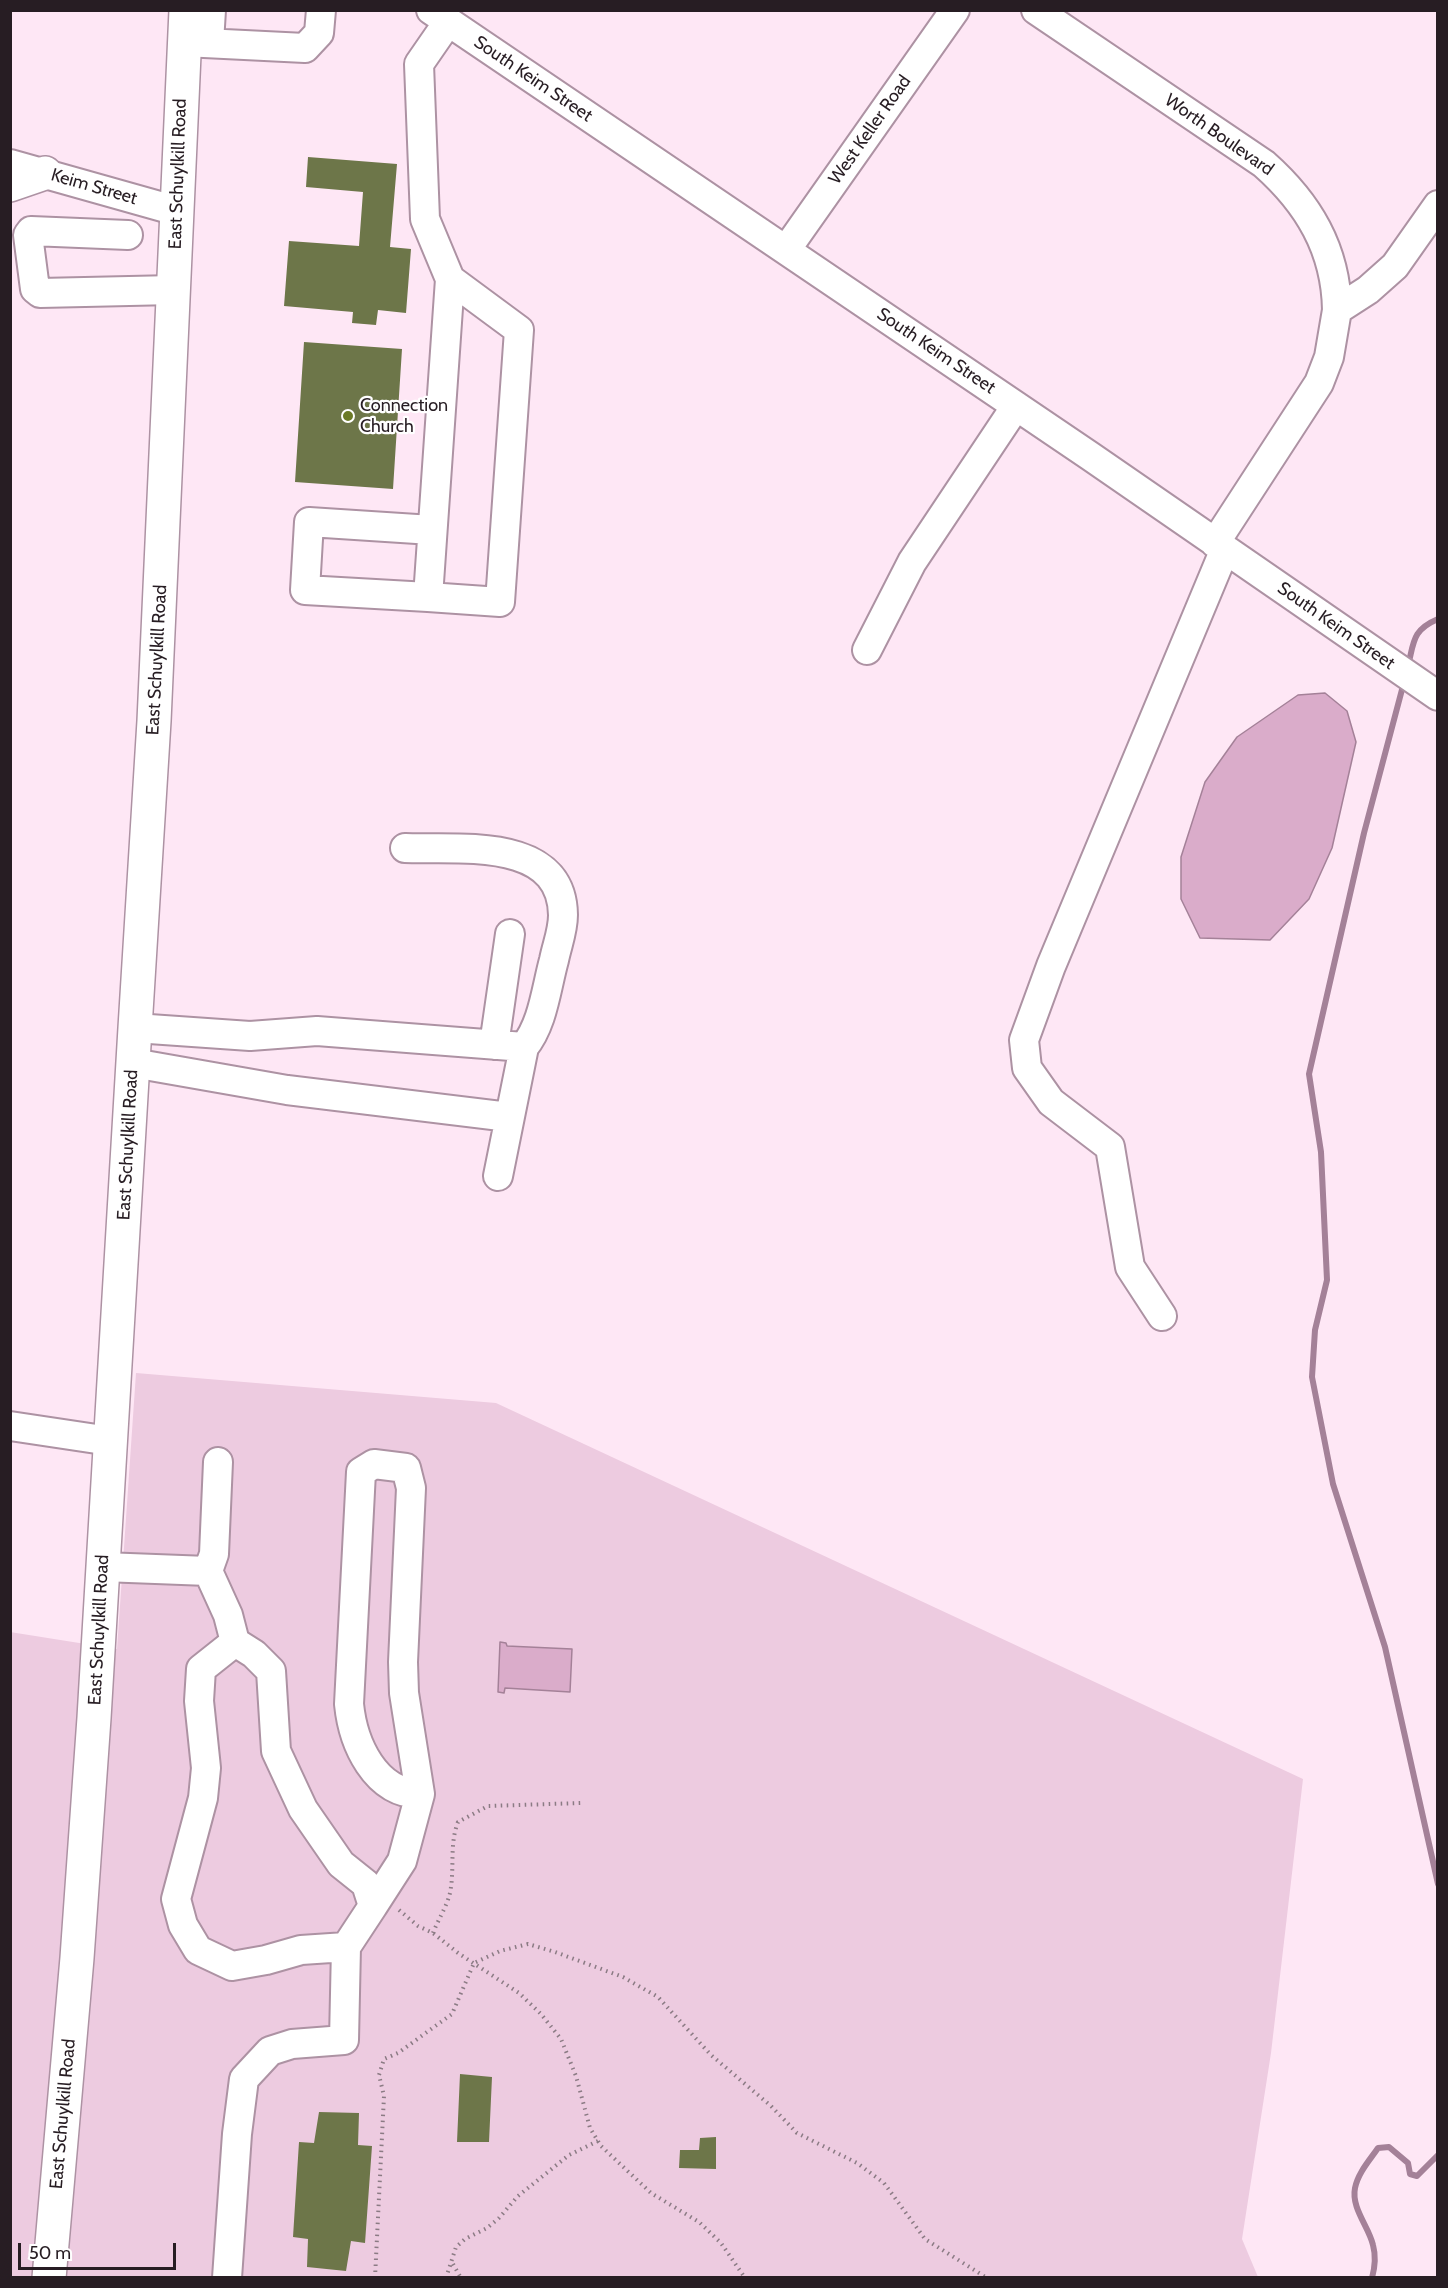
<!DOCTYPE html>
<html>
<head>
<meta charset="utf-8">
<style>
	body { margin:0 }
	#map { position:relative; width:1448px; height:2288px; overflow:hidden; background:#fee7f5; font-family:Cabin,sans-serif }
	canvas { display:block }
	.frame { position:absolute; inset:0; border:12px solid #271d23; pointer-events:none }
	.scale { position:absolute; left:18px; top:2243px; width:158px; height:27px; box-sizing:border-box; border:3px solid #271d23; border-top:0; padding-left:8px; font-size:18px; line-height:21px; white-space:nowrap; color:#271d23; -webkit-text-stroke:4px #fff; paint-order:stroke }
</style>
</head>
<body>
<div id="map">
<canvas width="1448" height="2288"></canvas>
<div class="frame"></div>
<div class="scale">50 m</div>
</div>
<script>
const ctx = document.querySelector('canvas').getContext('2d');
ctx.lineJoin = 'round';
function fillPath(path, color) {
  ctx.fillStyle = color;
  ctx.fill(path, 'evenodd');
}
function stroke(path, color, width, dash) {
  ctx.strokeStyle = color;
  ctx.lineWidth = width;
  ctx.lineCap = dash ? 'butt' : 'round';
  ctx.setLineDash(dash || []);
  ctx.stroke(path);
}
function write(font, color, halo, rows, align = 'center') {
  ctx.font = font + ' Cabin,sans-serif';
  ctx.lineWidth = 4.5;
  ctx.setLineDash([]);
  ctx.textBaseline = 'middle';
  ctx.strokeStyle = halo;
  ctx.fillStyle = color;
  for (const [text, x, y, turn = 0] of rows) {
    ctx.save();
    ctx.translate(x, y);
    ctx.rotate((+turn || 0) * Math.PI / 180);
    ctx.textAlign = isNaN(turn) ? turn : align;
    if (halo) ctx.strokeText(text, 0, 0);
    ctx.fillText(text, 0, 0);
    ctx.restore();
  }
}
const green = new Path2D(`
	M 136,1373 L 496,1403 L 1303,1779 L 1271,2053 L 1242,2239 L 1258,2277 L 11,2277 L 10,1632 L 117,1649 Z`);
const water = new Path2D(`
	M 1325,693 L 1347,711 L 1356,742 L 1332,848 L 1309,899 L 1270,940 L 1200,938 L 1181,899 L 1181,857 L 1205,782 L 1237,737 L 1298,695 Z
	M 500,1642 L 506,1643 L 507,1646 L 572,1649 L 570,1692 L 505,1688 L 504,1693 L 498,1692 Z`);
const stream = new Path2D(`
	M 1408,666 C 1414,642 1412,630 1438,619
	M 1404,682 L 1364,833 L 1309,1074 L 1321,1152 L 1327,1280 L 1315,1330 L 1312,1377 L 1333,1484 L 1385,1647 L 1438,1884
	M 1372,2278 C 1375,2267 1376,2256 1373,2245 C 1369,2227 1351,2208 1355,2188 C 1358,2173 1369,2161 1378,2148 L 1389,2147 L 1408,2163 L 1410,2174 L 1417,2176 L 1438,2155`);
const building = new Path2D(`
	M 308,157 L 397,164 L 390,247 L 411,249 L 406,313 L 378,310 L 376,325 L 352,323 L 353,312 L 284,306 L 289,241 L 359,246 L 363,192 L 306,187 Z
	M 304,342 L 402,349 L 393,489 L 295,482 Z
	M 460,2074 L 492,2077 L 489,2142 L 457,2142 Z
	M 319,2112 L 359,2113 L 358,2145 L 372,2146 L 365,2243 L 351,2241 L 346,2271 L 307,2267 L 308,2239 L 293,2237 L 299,2142 L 314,2143 Z
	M 716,2137 L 716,2169 L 679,2168 L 680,2150 L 699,2150 L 700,2138 Z`);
const path = new Path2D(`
	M 399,1910 L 418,1926 L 433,1933 L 458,1953 L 519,1993 L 541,2014 L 561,2039 L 576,2076 L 590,2128 L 601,2146 L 651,2193 L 699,2222 L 721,2243 L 745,2278
	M 433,1933 C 438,1920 447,1906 450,1893 C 455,1868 449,1845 458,1822 L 488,1806 L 581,1803
	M 453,2264 L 461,2278
	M 375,2278 L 384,2096 L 379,2075 L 384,2059 L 398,2053 L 452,2014 L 474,1963 L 500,1951 L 528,1944 L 555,1952 L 623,1977 L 658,1997 L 711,2055 L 771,2106 L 797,2133 L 857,2163 L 884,2183 L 925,2239 L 987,2278
	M 446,2278 L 456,2247 L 465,2239 L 487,2228 L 499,2218 L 518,2196 L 569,2155 L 598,2141`);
const minor = new Path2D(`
	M 431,10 L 1090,456 L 1438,696
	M 1036,10 L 1264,164 C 1308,203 1336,249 1337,310
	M 448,22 L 419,64 L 425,219 L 450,279 L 428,597 L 500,602 L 519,330 L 450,279
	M 184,42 L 305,48 L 319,33 L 321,10
	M 209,43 L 211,10
	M 10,164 L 177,211
	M 128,235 L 31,231 L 28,235 L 35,289 L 40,293 L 174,290
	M 786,250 L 955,10
	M 1215,543 L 1319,383 L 1329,357 L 1337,310 L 1368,290 L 1395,266 L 1438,205
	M 428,597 L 305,590 L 309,522 L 432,530
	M 867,650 L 912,562 L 1016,406
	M 405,848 C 458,850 562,836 563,915 C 563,931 557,945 554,960 C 546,989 543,1024 524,1047
	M 135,1028 L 250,1036 L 317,1031 L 524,1047 L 498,1176
	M 494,1045 L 510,934
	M 133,1063 L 287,1090 L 509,1117
	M 1162,1316 L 1130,1267 L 1110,1147 L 1051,1102 L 1027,1068 L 1024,1040 L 1051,966 L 1225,549
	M 10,1426 L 110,1441
	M 103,1567 L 208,1571 L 214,1554 L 218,1462
	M 208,1571 L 228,1615 L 235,1642 L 254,1654 L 271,1671 L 276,1751 L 303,1809 L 341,1864 L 366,1884 L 373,1906 L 346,1947 L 301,1950 L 266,1960 L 232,1966 L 198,1950 L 183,1925 L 176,1899 L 203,1798 L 206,1768 L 199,1701 L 201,1669 L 235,1642
	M 373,1906 L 402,1861 L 420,1794 L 404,1693 L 403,1662 L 411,1488 L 406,1468 L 374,1464 L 361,1472 L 349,1704 C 353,1744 375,1793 420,1794
	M 227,2278 L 237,2134 L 244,2079 L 270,2051 L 292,2044 L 344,2040 L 346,1947`);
const major = new Path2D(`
	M 49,2278 L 77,1958 L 94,1718 L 135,1028 L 154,721 L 186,10`);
const highway = new Path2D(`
	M 10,185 L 45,173`);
const markers = [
	[348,416,6,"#6b7a27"]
];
const streetNames = [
	["South Keim Street",533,79,34],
	["West Keller Road",870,130,-55],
	["Worth Boulevard",1219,135,35],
	["East Schuylkill Road",178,174,-88],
	["Keim Street",94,187,16],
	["South Keim Street",936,351,34],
	["South Keim Street",1336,626,35],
	["East Schuylkill Road",157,660,-87],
	["East Schuylkill Road",128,1145,-87],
	["East Schuylkill Road",99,1630,-87],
	["East Schuylkill Road",63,2114,-85]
];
const poiNames = [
	["Connection",360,406],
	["Church",360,427]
];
fillPath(green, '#edcbe0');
fillPath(water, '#daacca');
stroke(water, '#a48198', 1.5);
stroke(stream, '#a48198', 6);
fillPath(building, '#6d7649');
stroke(minor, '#ad92a3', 32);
stroke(major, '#ad92a3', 36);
stroke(highway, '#ad92a3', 36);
stroke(path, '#8b7b84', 4, [1.5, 4.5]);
stroke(minor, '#fff', 28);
stroke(major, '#fff', 33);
stroke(highway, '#fff', 33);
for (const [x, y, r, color] of markers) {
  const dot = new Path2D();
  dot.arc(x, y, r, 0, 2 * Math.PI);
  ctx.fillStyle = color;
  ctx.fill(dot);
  stroke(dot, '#fff', 2);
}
write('18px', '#271d23', '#fff', streetNames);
write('18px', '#271d23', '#fff', poiNames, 'left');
</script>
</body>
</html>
